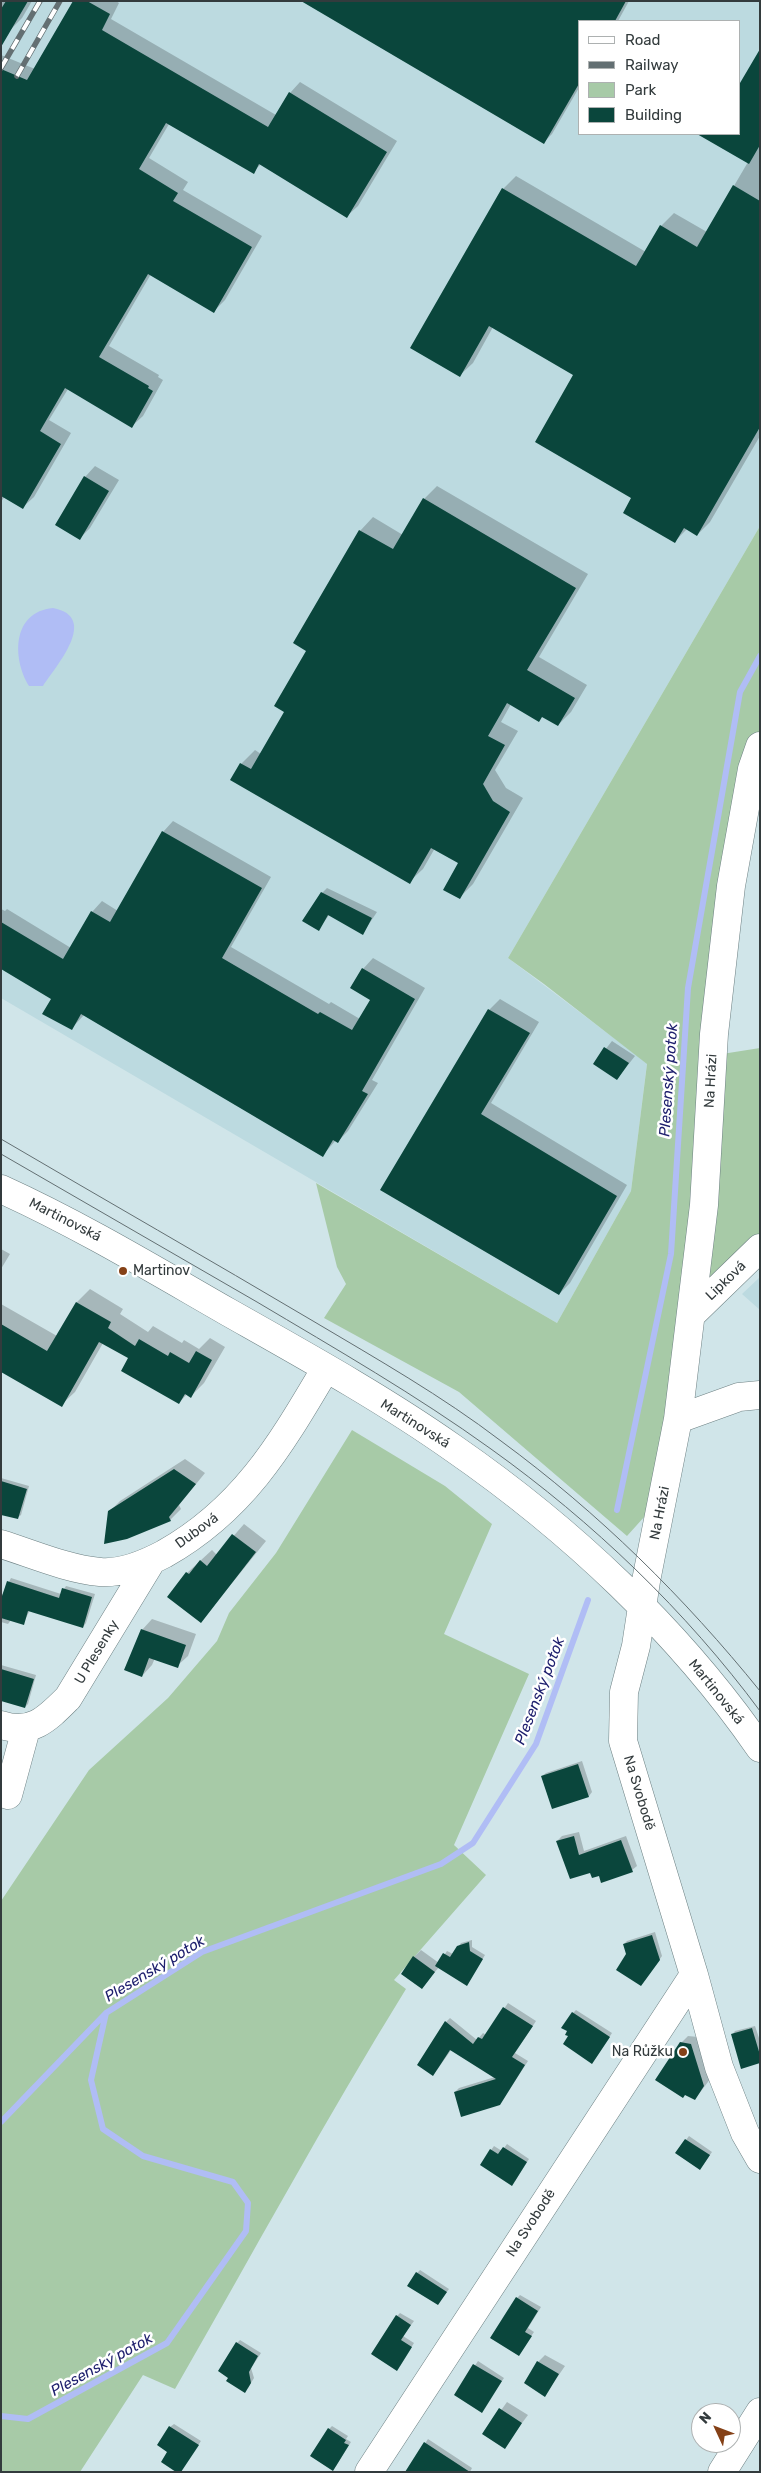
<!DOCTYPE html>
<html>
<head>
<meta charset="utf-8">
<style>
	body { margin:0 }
	#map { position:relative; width:761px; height:2473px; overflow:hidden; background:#d0e5e9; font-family:Rubik,sans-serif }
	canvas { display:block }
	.frame { position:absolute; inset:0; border:2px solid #333b3d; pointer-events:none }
	.legend { position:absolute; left:578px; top:20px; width:162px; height:115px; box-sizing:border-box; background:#fff; border:1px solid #adb1b1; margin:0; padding:6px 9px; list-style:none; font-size:15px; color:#333b3d }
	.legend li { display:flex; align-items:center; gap:10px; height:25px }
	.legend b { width:25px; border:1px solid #adb1b1 }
	.north { position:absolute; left:691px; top:2403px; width:50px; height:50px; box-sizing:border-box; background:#fff; border:1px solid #adb1b1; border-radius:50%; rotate:313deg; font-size:14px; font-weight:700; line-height:20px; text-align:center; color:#333b3d }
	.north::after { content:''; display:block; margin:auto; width:18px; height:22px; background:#854117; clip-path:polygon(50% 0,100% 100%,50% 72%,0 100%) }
</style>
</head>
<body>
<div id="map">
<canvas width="761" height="2473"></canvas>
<div class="frame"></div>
<ul class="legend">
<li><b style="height:6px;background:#fff"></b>Road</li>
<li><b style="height:6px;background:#636f72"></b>Railway</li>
<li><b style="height:14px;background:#a7caa7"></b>Park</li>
<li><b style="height:14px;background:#0a463c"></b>Building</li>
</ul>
<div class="north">N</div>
</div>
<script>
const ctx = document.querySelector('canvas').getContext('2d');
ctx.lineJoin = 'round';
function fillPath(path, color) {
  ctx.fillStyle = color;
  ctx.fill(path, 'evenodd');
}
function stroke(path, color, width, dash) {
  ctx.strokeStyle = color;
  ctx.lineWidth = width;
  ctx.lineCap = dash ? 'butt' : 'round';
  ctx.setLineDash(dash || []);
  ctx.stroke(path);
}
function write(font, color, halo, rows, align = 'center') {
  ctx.font = font + ' Rubik,sans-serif';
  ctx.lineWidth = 5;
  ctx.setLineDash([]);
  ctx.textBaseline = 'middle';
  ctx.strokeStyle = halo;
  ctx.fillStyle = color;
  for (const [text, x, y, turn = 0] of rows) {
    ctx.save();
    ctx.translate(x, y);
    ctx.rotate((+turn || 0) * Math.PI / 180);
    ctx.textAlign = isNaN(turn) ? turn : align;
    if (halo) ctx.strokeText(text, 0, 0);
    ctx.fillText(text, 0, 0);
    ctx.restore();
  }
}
const built = new Path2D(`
	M 1,1 L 760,1 L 760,526 L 508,958 L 647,1063 L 631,1191 L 557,1323 L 1,998 ZM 580,21 L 740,21 L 740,134 L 580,134 Z
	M 760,1277 L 760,1310 L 742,1294 Z`);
const green = new Path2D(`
	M 760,526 L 760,760 L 722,1054 L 760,1048 L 760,1255 L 687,1305 L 645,1516 L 627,1536 L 459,1392 L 324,1318 L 346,1284 L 337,1267 L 316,1183 L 557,1323 L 631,1191 L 647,1064 L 544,984 L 508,958 Z
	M 352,1430 L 445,1486 L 492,1524 L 444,1634 L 529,1674 L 454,1845 L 486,1875 L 394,1980 L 406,1989 C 325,2120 252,2255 175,2389 L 143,2375 L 80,2472 L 1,2472 L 1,1901 L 89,1770 L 168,1698 L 217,1641 L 229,1613 L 276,1553 Z`);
const water = new Path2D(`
	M 53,608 C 100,617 56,666 43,686 L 29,686 C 12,658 12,612 53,608 Z`);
const shadow = new Path2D(`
	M 1,1 L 32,1 L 22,18 L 11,29 L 1,23 Z
	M 74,1 L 116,1 L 119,3 L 111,19 L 276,115 L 290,93 L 300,82 L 397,141 L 358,206 L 347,216 L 261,164 L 253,172 L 169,124 L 149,158 L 188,182 L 183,190 L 262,236 L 225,300 L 214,311 L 151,274 L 109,346 L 159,375 L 158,377 L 163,380 L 143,416 L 132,426 L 68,389 L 49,420 L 71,433 L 34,497 L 23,507 L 5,496 L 1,502 L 1,55 L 35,69 Z
	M 304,1 L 629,1 L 618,21 L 580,21 L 580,86 L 552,134 L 544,142 Z
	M 760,51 L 760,436 L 710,522 L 697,535 L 687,529 L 675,541 L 633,497 L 575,374 L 493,327 L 473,363 L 460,375 L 503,189 L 516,176 L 646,252 L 661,226 L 674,213 L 707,232 L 748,162 L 708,139 L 712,134 L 740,134 L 740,85 Z
	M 95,466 L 119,480 L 90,528 L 80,538 L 85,477 Z
	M 437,486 L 588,574 L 539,657 L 587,685 L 571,712 L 558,725 L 543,716 L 511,704 L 501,722 L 518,731 L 495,770 L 506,788 L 523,798 L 473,884 L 459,898 L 460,863 L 435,848 L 423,869 L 409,882 L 241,764 L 255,750 L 261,754 L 286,711 L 308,651 L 360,531 L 373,517 L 403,535 L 424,499 Z
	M 173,821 L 271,877 L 231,947 L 329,1004 L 331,1002 L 360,1019 L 371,1000 L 363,969 L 373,958 L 425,988 L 372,1080 L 378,1083 L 348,1131 L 338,1141 L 336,1140 L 323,1155 L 84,1015 L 71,1029 L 53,998 L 1,967 L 1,909 L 5,911 L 7,909 L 71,948 L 92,912 L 102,901 L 118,911 L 163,832 Z
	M 327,888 L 377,912 L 363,933 L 329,915 L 319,929 L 322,893 Z
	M 500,999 L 539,1022 L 491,1103 L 627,1185 L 570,1283 L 559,1294 L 382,1190 L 489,1010 Z
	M 612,1041 L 635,1056 L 617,1079 L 594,1064 Z
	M 1,1249 L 10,1254 L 1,1269 Z
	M 90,1289 L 123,1309 L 120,1314 L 148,1332 L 153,1326 L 182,1343 L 184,1340 L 199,1349 L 210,1338 L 225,1347 L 204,1383 L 191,1396 L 187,1394 L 179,1403 L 130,1358 L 103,1343 L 75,1392 L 61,1405 L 1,1370 L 1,1304 L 57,1336 L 77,1302 Z
	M 185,1459 L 205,1473 L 179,1505 L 181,1509 L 170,1520 L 127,1538 L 109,1512 L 120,1501 Z
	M 1,1478 L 29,1486 L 21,1515 L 17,1518 L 1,1513 Z
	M 244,1524 L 266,1541 L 203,1619 L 187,1573 L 212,1550 L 217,1555 Z
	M 11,1578 L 61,1594 L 66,1586 L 95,1594 L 86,1623 L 83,1627 L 30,1610 L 23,1624 L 11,1620 L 8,1624 L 1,1622 L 1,1597 Z
	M 152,1619 L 196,1634 L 188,1656 L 177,1666 L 155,1658 L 152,1665 L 142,1676 L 125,1670 L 142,1630 Z
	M 1,1665 L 36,1675 L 28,1704 L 25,1707 L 1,1700 Z
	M 582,1761 L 592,1792 L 589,1796 L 553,1807 L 542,1776 L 546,1773 Z
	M 579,1832 L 584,1851 L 626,1836 L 637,1866 L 632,1870 L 599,1874 L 591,1871 L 557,1841 L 562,1836 Z
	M 655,1932 L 662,1956 L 641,1985 L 624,1944 L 627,1941 Z
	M 472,1940 L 472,1947 L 485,1955 L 467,1985 L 439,1967 L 422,1988 L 414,1957 L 421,1950 L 439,1963 L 447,1951 L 453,1954 L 461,1943 Z
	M 508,2003 L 536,2021 L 515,2053 L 528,2061 L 500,2104 L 455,2092 L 459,2088 L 495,2077 L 451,2050 L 437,2070 L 446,2022 L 450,2018 L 477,2040 L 483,2033 L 486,2035 Z
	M 576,2010 L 612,2033 L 595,2059 L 570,2036 L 573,2013 Z
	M 755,2026 L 760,2041 L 760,2062 L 732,2035 L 735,2031 Z
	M 688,2036 L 698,2037 L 711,2078 L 695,2099 L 681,2043 Z
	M 689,2136 L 712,2152 L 703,2165 L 686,2140 Z
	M 507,2144 L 529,2159 L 515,2181 L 481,2164 L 494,2146 L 502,2151 Z
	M 420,2270 L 449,2289 L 438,2304 L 417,2273 Z
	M 520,2295 L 541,2307 L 528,2328 L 534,2332 L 519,2354 L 517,2298 Z
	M 400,2313 L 414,2321 L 403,2336 L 414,2343 L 400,2366 L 397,2316 Z
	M 240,2340 L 261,2353 L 251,2368 L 254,2378 L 248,2388 L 237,2343 Z
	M 545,2355 L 565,2366 L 545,2395 L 526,2383 L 538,2362 Z
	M 478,2361 L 504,2378 L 482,2411 L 456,2394 Z
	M 507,2402 L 528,2415 L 504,2447 L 484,2434 Z
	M 174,2424 L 201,2441 L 180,2472 L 169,2451 L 170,2427 Z
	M 332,2426 L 348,2436 L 346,2439 L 351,2442 L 336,2466 L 329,2429 Z
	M 428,2439 L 472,2468 L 470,2472 L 406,2472 Z`);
const stream = new Path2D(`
	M 617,1510 L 671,1254 L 688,988 L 740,692 L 760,656
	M 1,2122 L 106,2013
	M 1,2416 L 28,2419 L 167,2343 L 246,2231 L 248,2203 L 233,2182 L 143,2156 L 103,2129 L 91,2080 L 106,2013 L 202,1952 L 441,1864 L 473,1843 L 536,1744 L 588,1600`);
const building = new Path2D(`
	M 6,1 L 28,1 L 1,47 L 1,9 Z
	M 73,1 L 87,1 L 110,14 L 102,30 L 268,127 L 289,92 L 387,152 L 347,218 L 259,164 L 254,174 L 166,123 L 139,169 L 178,193 L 173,201 L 252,247 L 214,313 L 148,274 L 99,357 L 149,386 L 148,388 L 153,391 L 132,428 L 65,388 L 40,431 L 61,444 L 23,509 L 1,496 L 1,69 L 27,80 Z
	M 301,1 L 626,1 L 615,21 L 580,21 L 580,82 L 544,144 Z
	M 760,49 L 760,145 L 749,164 L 697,134 L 740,134 L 740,83 Z
	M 733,185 L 760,201 L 760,427 L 697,536 L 684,528 L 675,543 L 623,513 L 631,498 L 535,442 L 573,375 L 489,326 L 460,377 L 410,348 L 502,188 L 636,266 L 660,225 L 697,247 Z
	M 84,476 L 109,491 L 80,540 L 55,525 Z
	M 423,498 L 576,588 L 527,670 L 575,698 L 558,726 L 542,717 L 539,722 L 507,703 L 488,736 L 505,745 L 483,784 L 493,801 L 510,812 L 460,899 L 443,890 L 458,863 L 431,848 L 410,884 L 230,780 L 240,763 L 251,769 L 284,712 L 274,706 L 306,651 L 293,643 L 359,530 L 393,549 Z
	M 162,831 L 262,888 L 222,958 L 318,1014 L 320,1012 L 352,1030 L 370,1000 L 350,988 L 362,968 L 415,999 L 362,1091 L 368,1094 L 338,1143 L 333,1140 L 323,1157 L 81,1014 L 72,1030 L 42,1014 L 51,999 L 1,969 L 1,922 L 63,959 L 91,911 L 110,922 Z
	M 321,892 L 372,918 L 363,935 L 328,915 L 319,931 L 302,921 Z
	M 488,1009 L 530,1033 L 481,1114 L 617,1196 L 559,1295 L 380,1190 Z
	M 604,1047 L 629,1063 L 617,1080 L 593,1064 Z
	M 76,1302 L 111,1322 L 108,1328 L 135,1346 L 139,1339 L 168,1356 L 170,1352 L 189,1363 L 196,1351 L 212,1360 L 191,1398 L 185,1394 L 179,1404 L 121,1371 L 128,1358 L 99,1342 L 62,1407 L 1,1372 L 1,1324 L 47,1351 Z
	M 174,1469 L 196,1484 L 169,1517 L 171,1521 L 127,1539 L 104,1544 L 108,1511 Z
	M 1,1481 L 27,1489 L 18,1519 L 1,1515 Z
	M 232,1534 L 256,1552 L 201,1623 L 167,1597 L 186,1572 L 189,1574 L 200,1560 L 207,1566 Z
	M 7,1581 L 59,1598 L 62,1588 L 92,1597 L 83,1628 L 28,1611 L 24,1625 L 1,1618 L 1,1599 Z
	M 141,1629 L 186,1645 L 178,1668 L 149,1658 L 142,1677 L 124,1670 Z
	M 1,1669 L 34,1679 L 25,1708 L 1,1701 Z
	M 578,1764 L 589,1797 L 552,1809 L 541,1776 Z
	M 574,1836 L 579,1855 L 621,1840 L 633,1872 L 601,1883 L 599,1876 L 592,1878 L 590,1873 L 570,1879 L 556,1841 Z
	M 652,1935 L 660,1960 L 641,1986 L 616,1970 L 626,1954 L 623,1944 Z
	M 469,1942 L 470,1951 L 483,1959 L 467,1986 L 435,1966 L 443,1953 L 450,1957 L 457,1946 Z
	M 413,1956 L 435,1972 L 422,1989 L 401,1974 Z
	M 503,2007 L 533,2026 L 512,2057 L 525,2065 L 500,2105 L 461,2117 L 454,2092 L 496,2079 L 450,2050 L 433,2076 L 417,2065 L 445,2021 L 473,2044 L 478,2037 L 482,2039 Z
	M 572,2012 L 610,2037 L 592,2064 L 563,2044 L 568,2036 L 565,2035 L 567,2031 L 561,2028 Z
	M 752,2028 L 760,2055 L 760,2063 L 741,2069 L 731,2034 Z
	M 680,2042 L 691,2044 L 704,2086 L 695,2100 L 685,2095 L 683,2098 L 655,2080 Z
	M 685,2139 L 710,2155 L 700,2170 L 675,2153 Z
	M 503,2147 L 527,2162 L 512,2186 L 480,2165 L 490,2149 L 498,2154 Z
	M 416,2272 L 447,2292 L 438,2305 L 407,2286 Z
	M 516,2297 L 538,2311 L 525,2332 L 532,2336 L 519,2356 L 490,2338 Z
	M 396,2315 L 411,2325 L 401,2340 L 412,2347 L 397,2371 L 371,2354 Z
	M 236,2342 L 258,2356 L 249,2372 L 251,2383 L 245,2393 L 226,2381 L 228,2378 L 218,2371 Z
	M 537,2361 L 559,2374 L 545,2397 L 524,2383 Z
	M 473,2364 L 502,2381 L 482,2413 L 454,2395 Z
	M 499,2408 L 522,2423 L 505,2449 L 482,2434 Z
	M 169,2426 L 199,2445 L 181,2472 L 176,2472 L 161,2462 L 167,2452 L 157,2445 Z
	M 328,2428 L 346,2440 L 344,2443 L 349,2445 L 333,2471 L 310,2456 Z
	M 424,2442 L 470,2472 L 405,2472 Z`);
const minor = new Path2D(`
	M 760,746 L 752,769 L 731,886 L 714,1034 L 704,1205 L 678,1419 L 646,1581 L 636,1646 L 624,1692 L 623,1741 L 694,1975 L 719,2067 L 745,2133 L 760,2159
	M 1,1189 C 80,1225 153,1269 228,1312 C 304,1355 382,1398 453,1448 C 570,1529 679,1631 760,1748
	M 692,1314 L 760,1248
	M 678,1419 L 739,1397 L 760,1395
	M 1,1544 C 33,1554 67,1569 100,1572 C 122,1574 145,1564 164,1554 C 244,1509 281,1444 326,1368
	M 1,1725 C 32,1735 47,1719 68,1698 L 152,1560
	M 8,1795 L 26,1729
	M 369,2472 L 694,1975
	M 722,2472 L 760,2412`);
const tram = new Path2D(`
	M 1,1139 C 105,1200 210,1260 313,1321 C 377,1359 442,1396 501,1441 C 599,1513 684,1597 760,1691
	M 1,1154 C 86,1203 172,1253 257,1302 C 336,1349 416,1395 491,1449 C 593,1522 686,1611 760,1711`);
const rail = new Path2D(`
	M 1,68 L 40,1
	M 17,76 L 60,1`);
const markers = [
	[123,1271,5,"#854117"],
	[683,2052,5,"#854117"]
];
const streetNames = [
	["Na Hrázi",711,1081,-87],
	["Martinovská",65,1220,27],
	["Lipková",726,1281,-44],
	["Martinovská",415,1424,32],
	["Na Hrázi",660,1513,-79],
	["Dubová",197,1531,-36],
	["U Plesenky",97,1652,-59],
	["Martinovská",716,1692,51],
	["Na Svobodě",639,1793,73],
	["Na Svobodě",531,2223,-57]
];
const poiNames = [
	["Martinov",133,1271],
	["Na Růžku",673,2052,"right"]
];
const waterNames = [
	["Plesenský potok",669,1080,-86],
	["Plesenský potok",540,1691,-69],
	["Plesenský potok",155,1969,-31],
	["Plesenský potok",102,2365,-29]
];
fillPath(built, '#bcdae0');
fillPath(green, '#a7caa7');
fillPath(water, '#b0bdf5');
fillPath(shadow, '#0003');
stroke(stream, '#b0bdf5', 6);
fillPath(building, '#0a463c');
stroke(minor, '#6d8083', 29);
stroke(minor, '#fff', 28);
stroke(tram, '#636f72', 1);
stroke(rail, '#636f72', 5.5);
stroke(rail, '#fff', 4, [11]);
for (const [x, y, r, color] of markers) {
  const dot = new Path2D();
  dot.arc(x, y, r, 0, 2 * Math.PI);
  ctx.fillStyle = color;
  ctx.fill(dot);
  stroke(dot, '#fff', 2);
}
write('14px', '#333b3d', '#fff', streetNames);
write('14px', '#333b3d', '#fff', poiNames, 'left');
write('italic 15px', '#1f206e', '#fff', waterNames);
</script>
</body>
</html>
